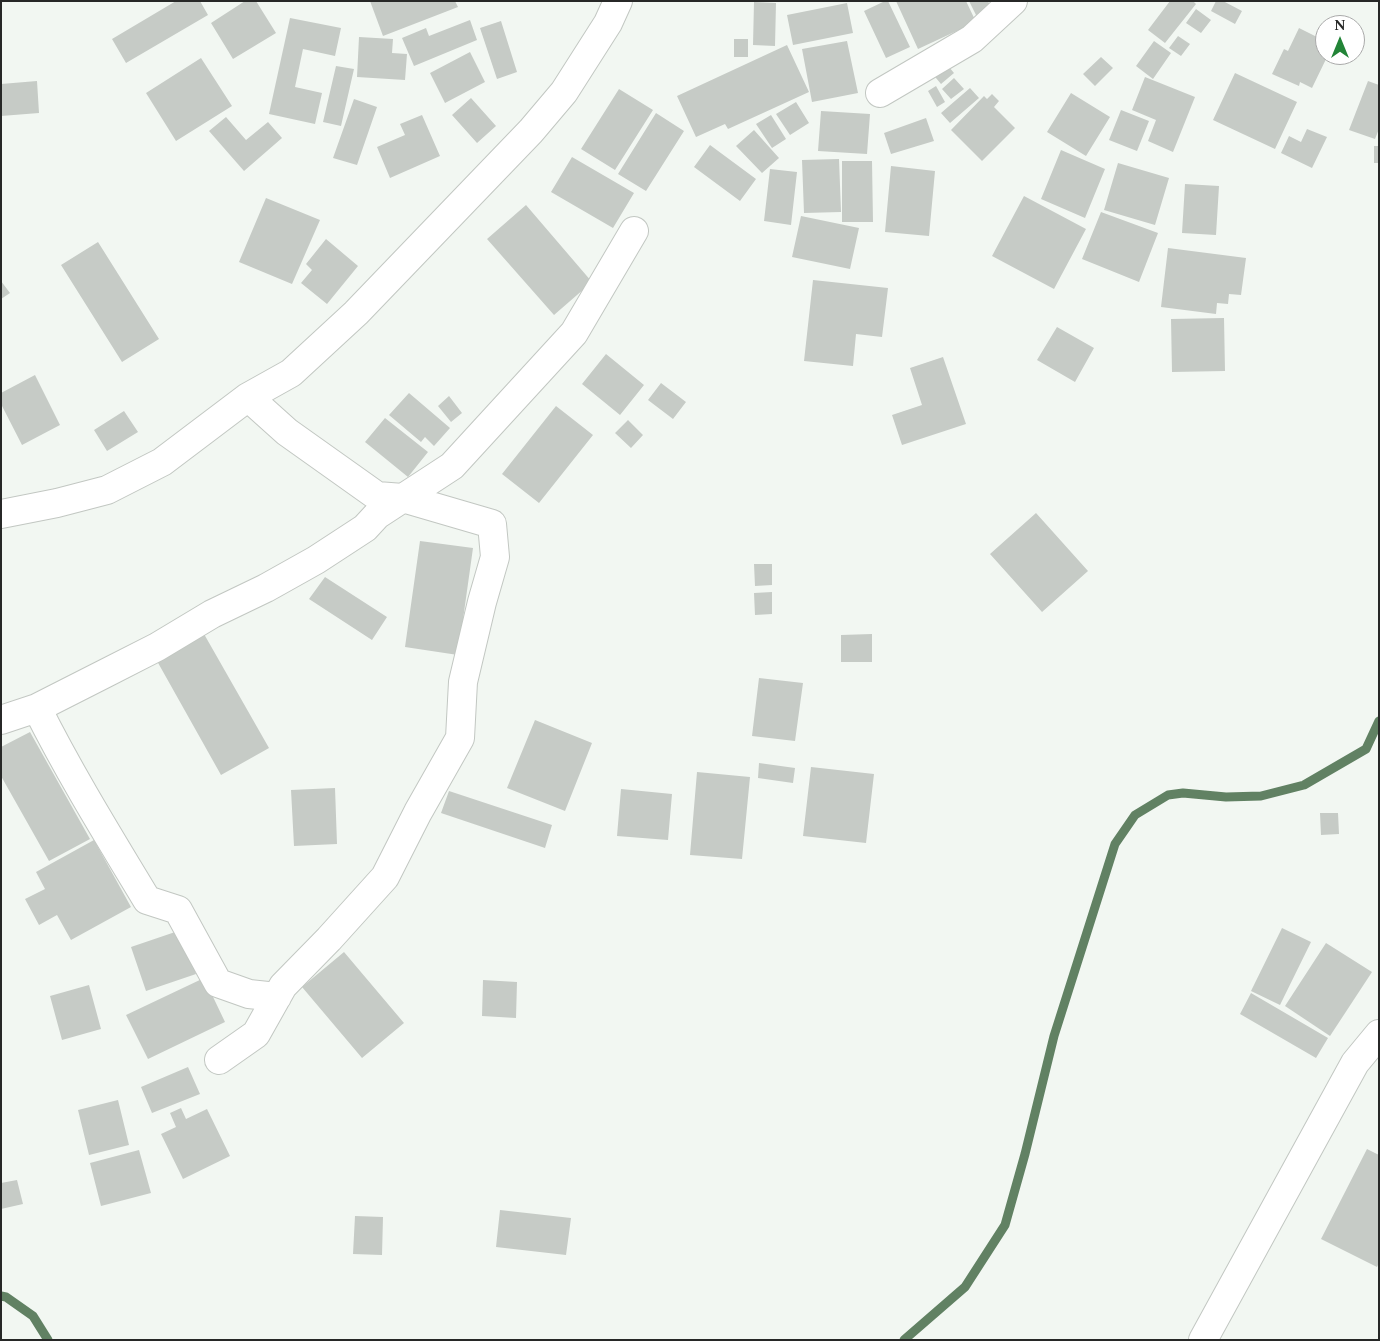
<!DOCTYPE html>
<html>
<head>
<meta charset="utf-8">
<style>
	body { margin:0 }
	#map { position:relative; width:1380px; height:1341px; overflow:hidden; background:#f2f7f2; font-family:Spectral,serif }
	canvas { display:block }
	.frame { position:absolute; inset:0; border:2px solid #272827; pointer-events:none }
	.north { position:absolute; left:1315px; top:15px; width:50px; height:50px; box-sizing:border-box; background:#fff; border:1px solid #a9a9a9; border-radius:50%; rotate:0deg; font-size:14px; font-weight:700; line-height:20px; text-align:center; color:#272827 }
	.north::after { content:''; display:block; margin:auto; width:18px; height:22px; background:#228437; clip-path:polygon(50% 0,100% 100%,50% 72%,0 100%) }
</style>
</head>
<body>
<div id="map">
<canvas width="1380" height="1341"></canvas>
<div class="frame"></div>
<div class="north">N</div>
</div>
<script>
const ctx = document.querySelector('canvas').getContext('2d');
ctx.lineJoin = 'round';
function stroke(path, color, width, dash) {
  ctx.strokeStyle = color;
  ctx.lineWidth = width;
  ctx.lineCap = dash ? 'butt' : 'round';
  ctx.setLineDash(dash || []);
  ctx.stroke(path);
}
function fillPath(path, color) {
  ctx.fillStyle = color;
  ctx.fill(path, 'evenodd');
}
const stream = new Path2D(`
	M 1,1296 L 6,1297 L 33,1316 L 48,1340
	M 904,1340 L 965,1287 L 1005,1225 L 1025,1154 L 1054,1036 L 1115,844 L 1135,815 L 1168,795 L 1183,793 L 1226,797 L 1261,796 L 1304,785 L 1366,749 L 1379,721`);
const building = new Path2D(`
	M 176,1 L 200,1 L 208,15 L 126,63 L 112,39 Z
	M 245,1 L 256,1 L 276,33 L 233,59 L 211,23 Z
	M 370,1 L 455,1 L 458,7 L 383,36 Z
	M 885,1 L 888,1 L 910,47 L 886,58 L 864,11 Z
	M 896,1 L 966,1 L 976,22 L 918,49 Z
	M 969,1 L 988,1 L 993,12 L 978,19 Z
	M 1170,1 L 1193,1 L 1196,4 L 1165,43 L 1148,30 Z
	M 1216,1 L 1223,1 L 1242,11 L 1235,24 L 1211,11 Z
	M 754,2 L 776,3 L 775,46 L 753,45 Z
	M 847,3 L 853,33 L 793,45 L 787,15 Z
	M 1196,9 L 1211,20 L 1201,33 L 1186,23 Z
	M 290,18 L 341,28 L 335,56 L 303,49 L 295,87 L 322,93 L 315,124 L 269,114 Z
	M 470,20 L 477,40 L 414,66 L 402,38 L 426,28 L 429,36 Z
	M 501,21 L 517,72 L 497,79 L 480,28 Z
	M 1299,28 L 1325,41 L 1325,55 L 1328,55 L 1312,88 L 1300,82 L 1299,86 L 1272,74 L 1284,49 L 1288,51 Z
	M 1178,36 L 1190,44 L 1181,56 L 1169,48 Z
	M 359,37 L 393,39 L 392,53 L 407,54 L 405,80 L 357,77 Z
	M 734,39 L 748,39 L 748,57 L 734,57 Z
	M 847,41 L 858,93 L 812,102 L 802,49 Z
	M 1154,41 L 1171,53 L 1153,79 L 1136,66 Z
	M 787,45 L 809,92 L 728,129 L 725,124 L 696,137 L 677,96 Z
	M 470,52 L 485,82 L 445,103 L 430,73 Z
	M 1101,57 L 1113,68 L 1095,86 L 1083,74 Z
	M 201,58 L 232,106 L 176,141 L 146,93 Z
	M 944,61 L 954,73 L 941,84 L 931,72 Z
	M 336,66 L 354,69 L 341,126 L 323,122 Z
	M 1235,73 L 1297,102 L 1275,149 L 1213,120 Z
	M 1145,77 L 1195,97 L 1173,152 L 1148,141 L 1156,120 L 1132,110 Z
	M 954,78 L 964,89 L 951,99 L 942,89 Z
	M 37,81 L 39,113 L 1,116 L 1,84 Z
	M 1368,81 L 1379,85 L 1379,129 L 1375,139 L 1349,130 Z
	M 936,86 L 945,102 L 937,107 L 928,91 Z
	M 970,88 L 979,98 L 950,123 L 941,113 Z
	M 619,89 L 653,110 L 615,170 L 581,149 Z
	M 1071,93 L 1110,117 L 1086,156 L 1047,132 Z
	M 992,94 L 999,101 L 994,107 L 1015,128 L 982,161 L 951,130 L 984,96 L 987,99 Z
	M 471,98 L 496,126 L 477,143 L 452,115 Z
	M 354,99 L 377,107 L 357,165 L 333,158 Z
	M 796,102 L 809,123 L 790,135 L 776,114 Z
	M 1121,110 L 1149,121 L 1137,151 L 1109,140 Z
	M 821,111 L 870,114 L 867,154 L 818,151 Z
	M 656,113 L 684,131 L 646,191 L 618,174 Z
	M 422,115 L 440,156 L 390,178 L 377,147 L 405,135 L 400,124 Z
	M 771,115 L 786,139 L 772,148 L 756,124 Z
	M 226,117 L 246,140 L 268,122 L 282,138 L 244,171 L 209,131 Z
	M 926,118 L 934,141 L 891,154 L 884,133 Z
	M 1307,129 L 1327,137 L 1312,168 L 1281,153 L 1289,136 L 1301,142 Z
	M 754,130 L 779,158 L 762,173 L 736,146 Z
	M 710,145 L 756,179 L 740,201 L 694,167 Z
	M 1374,146 L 1379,146 L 1379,163 L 1374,163 Z
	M 1061,150 L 1105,169 L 1085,218 L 1041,199 Z
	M 572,157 L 634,193 L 613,228 L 551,192 Z
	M 839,159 L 841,212 L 804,213 L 802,160 Z
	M 842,161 L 872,161 L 873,222 L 842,222 Z
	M 1118,163 L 1169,178 L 1155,225 L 1104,210 Z
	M 891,166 L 935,171 L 929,236 L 885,232 Z
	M 770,169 L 797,172 L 791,225 L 764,221 Z
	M 1185,184 L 1219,186 L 1216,235 L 1182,233 Z
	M 1024,196 L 1086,229 L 1054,289 L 992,256 Z
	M 266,198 L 320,220 L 292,284 L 239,262 Z
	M 526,205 L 592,282 L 554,315 L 487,239 Z
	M 1101,212 L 1158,233 L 1139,282 L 1082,259 Z
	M 801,216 L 859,228 L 850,269 L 792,257 Z
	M 326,239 L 358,266 L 327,304 L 301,283 L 312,270 L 306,264 Z
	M 98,242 L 159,339 L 122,362 L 61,265 Z
	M 1168,248 L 1246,258 L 1241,295 L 1229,294 L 1228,304 L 1217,303 L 1216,314 L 1161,307 Z
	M 813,280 L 888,288 L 882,337 L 856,334 L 853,366 L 804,361 Z
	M 1,281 L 10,293 L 1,299 Z
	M 1224,318 L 1225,371 L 1172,372 L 1171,319 Z
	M 1057,327 L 1094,348 L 1075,382 L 1037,360 Z
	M 606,354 L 644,385 L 620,415 L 582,384 Z
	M 943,357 L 966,424 L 902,445 L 892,415 L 922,405 L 910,368 Z
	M 35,375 L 60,425 L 22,445 L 1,404 L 1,393 Z
	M 661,383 L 686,402 L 673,419 L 648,400 Z
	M 409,393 L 450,428 L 434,446 L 425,437 L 421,442 L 389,415 Z
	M 449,396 L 462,413 L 451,422 L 438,406 Z
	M 556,406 L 593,435 L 539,503 L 502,474 Z
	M 124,411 L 138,432 L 107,451 L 94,430 Z
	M 385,418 L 428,452 L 408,477 L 365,442 Z
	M 628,420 L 643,435 L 631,448 L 615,433 Z
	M 1036,513 L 1088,571 L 1042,612 L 990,554 Z
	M 420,541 L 473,548 L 458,655 L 405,647 Z
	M 754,564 L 772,564 L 772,585 L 755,586 Z
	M 325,577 L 387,617 L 372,640 L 309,599 Z
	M 772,592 L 772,614 L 755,615 L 754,593 Z
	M 204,634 L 269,748 L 221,775 L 157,661 Z
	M 872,634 L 872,662 L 841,662 L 841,635 Z
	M 759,678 L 803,683 L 795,741 L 752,736 Z
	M 535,720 L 592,743 L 565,811 L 507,788 Z
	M 30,732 L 90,839 L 49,861 L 1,776 L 1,747 Z
	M 759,763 L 795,768 L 793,783 L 758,778 Z
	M 811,767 L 874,774 L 866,843 L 803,836 Z
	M 697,772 L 750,777 L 742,859 L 690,855 Z
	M 335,788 L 337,844 L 294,846 L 291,790 Z
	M 621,789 L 672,794 L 668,840 L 617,836 Z
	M 449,791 L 552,825 L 545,848 L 441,813 Z
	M 1320,813 L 1338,813 L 1339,834 L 1321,835 Z
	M 94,840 L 131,907 L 71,940 L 57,915 L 39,925 L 25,899 L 45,889 L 36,872 Z
	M 1282,928 L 1311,942 L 1280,1005 L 1251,991 Z
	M 181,930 L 196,974 L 146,991 L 131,947 Z
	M 1326,943 L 1372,972 L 1330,1036 L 1285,1006 Z
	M 344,952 L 404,1023 L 362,1058 L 302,987 Z
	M 204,978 L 225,1022 L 148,1059 L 126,1015 Z
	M 483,980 L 517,982 L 516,1018 L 482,1016 Z
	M 89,985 L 101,1029 L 62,1040 L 50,996 Z
	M 1251,993 L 1328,1038 L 1316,1058 L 1240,1014 Z
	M 188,1067 L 200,1094 L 152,1113 L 141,1087 Z
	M 118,1100 L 129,1145 L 89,1155 L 78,1110 Z
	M 181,1108 L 186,1119 L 207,1109 L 230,1156 L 183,1179 L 161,1134 L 176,1127 L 170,1113 Z
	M 1367,1149 L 1379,1155 L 1379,1263 L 1377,1267 L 1321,1239 Z
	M 139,1150 L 151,1193 L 101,1206 L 90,1163 Z
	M 17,1180 L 23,1204 L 1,1209 L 1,1183 Z
	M 500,1210 L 571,1218 L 566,1255 L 496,1247 Z
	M 355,1216 L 383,1217 L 382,1255 L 353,1254 Z`);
const minor = new Path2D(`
	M 880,93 L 972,39 L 1013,1
	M 1,514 L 57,503 L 107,490 L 162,462 L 248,397 L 291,373 L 356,313 L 531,131 L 564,92 L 608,23 L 618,1
	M 37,708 C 70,774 109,837 147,900 L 178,910 L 218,983 L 249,994 L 277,997
	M 1,720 L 37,708 L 104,674 L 157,647 L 212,614 L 266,588 L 316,560 L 365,528 L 377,515 L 452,466 L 574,333 L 634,231
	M 219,1060 L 256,1034 L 283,986 L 329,939 L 385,877 L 418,812 L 460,738 L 463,682 L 482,602 L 495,557 L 492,524 L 403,498 L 377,496 L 287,432 L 248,397
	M 1203,1340 L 1355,1063 L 1379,1034`);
stroke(stream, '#618163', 9);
fillPath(building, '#c6cbc6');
stroke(minor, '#c2c7c2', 30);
stroke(minor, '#fff', 28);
</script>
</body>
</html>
